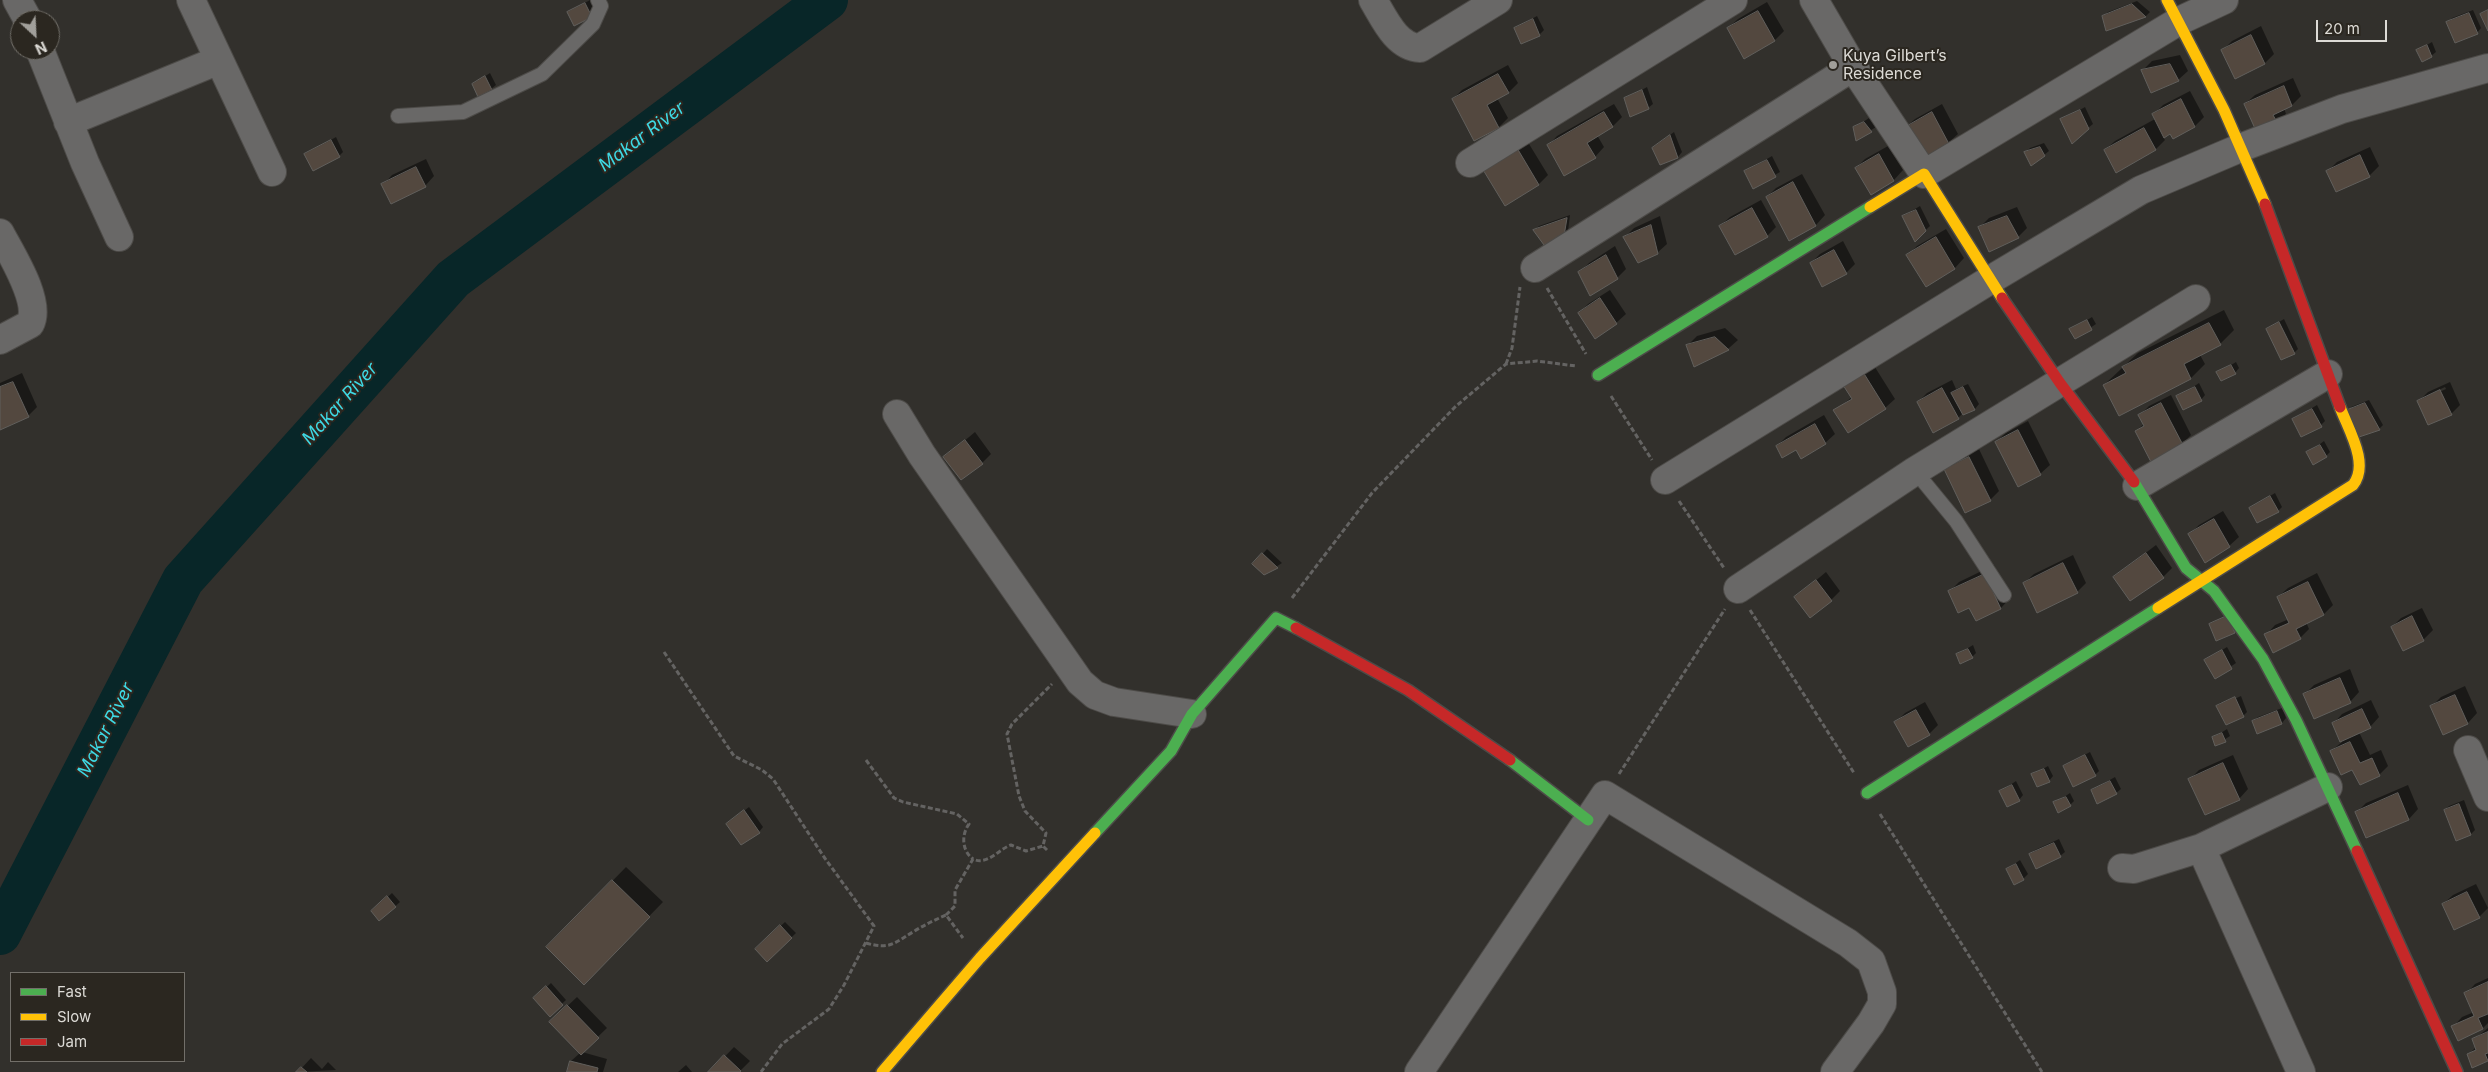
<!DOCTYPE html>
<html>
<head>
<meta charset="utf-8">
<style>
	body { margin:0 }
	#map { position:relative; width:2488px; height:1072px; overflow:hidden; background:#32302c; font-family:Inter,sans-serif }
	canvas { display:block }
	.legend { position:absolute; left:10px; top:972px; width:175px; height:90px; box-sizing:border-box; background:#2b2720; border:1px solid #726f69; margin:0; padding:6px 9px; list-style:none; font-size:15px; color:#dddbd6 }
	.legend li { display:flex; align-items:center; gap:10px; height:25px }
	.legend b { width:25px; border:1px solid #726f69 }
	.north { position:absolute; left:10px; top:10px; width:50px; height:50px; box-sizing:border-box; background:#2b2720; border:1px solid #726f69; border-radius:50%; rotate:155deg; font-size:14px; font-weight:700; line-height:20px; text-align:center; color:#dddbd6 }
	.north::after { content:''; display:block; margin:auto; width:18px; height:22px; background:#a19f9a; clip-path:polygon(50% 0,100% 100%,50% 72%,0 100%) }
	.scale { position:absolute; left:2316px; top:20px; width:71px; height:22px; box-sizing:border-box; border:2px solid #dddbd6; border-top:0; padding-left:6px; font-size:15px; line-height:18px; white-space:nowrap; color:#dddbd6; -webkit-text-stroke:4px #2b2720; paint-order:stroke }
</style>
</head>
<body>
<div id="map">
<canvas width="2488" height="1072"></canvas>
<ul class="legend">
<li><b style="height:6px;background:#4caf50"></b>Fast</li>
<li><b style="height:6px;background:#ffc107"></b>Slow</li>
<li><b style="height:6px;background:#c62828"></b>Jam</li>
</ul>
<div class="north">N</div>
<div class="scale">20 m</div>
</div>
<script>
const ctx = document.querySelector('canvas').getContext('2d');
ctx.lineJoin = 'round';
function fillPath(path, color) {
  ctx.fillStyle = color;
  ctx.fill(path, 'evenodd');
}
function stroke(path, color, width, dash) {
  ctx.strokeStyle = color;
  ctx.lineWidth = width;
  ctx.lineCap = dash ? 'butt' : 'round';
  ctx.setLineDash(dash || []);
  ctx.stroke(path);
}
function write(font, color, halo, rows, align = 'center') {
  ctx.font = font + ' Inter,sans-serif';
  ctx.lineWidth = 4;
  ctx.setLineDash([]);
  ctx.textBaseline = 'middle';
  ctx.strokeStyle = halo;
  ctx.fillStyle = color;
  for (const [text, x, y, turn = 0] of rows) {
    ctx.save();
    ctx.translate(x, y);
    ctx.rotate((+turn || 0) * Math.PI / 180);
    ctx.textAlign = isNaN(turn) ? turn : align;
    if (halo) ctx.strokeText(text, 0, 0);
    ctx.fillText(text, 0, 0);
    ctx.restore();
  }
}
const shadow = new Path2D(`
	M 590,0 L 596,12 L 591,16 L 569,12 Z
	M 2137,1 L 2150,12 L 2146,16 L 2107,29 L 2103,17 L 2108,12 Z
	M 1767,2 L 1784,31 L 1775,40 L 1745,57 L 1728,28 L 1738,19 Z
	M 2473,10 L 2481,28 L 2477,33 L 2448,23 L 2452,18 Z
	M 1537,16 L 1544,30 L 1539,35 L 1515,28 Z
	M 2261,26 L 2274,54 L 2265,63 L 2236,77 L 2223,50 L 2232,41 Z
	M 2432,42 L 2436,52 L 2431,56 L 2418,50 Z
	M 2180,55 L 2188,71 L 2178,80 L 2151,92 L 2143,70 L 2152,61 Z
	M 1508,65 L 1518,83 L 1509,92 L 1497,98 L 1508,118 L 1499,127 L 1475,140 L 1453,99 L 1462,90 Z
	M 490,73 L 496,85 L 491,89 L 473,84 Z
	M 2293,78 L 2301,96 L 2292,105 L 2284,108 L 2286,114 L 2277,123 L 2245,104 L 2255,95 Z
	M 1647,87 L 1653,104 L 1648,108 L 1626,99 Z
	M 2190,91 L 2204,117 L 2195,126 L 2173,137 L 2171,133 L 2163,137 L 2165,140 L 2156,149 L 2105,150 L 2115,141 L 2155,119 L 2153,115 L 2163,105 Z
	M 1614,104 L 1622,117 L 1613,126 L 1597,135 L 1604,147 L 1595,157 L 1548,146 L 1557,136 Z
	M 1942,104 L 1958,134 L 1948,143 L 1905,128 L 1915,119 Z
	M 2085,107 L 2093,124 L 2088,128 L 2062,120 Z
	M 1869,118 L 1876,127 L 1857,139 L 1854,128 Z
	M 1674,132 L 1682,152 L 1678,157 L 1661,164 L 1658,144 Z
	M 336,137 L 343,152 L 339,156 L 306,154 Z
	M 1526,139 L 1548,175 L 1539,184 L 1506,204 L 1484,168 Z
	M 2044,143 L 2049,151 L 2044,155 L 2026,152 L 2030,148 Z
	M 1888,146 L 1903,170 L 1894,180 L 1856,168 L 1865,159 Z
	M 2370,147 L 2379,166 L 2369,176 L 2336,190 L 2328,171 L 2337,162 Z
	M 1772,156 L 1780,172 L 1754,187 L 1746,171 Z
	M 426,159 L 434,176 L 425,186 L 383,185 L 392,175 Z
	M 1802,174 L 1825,215 L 1816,225 L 1790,239 L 1767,197 L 1776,188 Z
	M 1761,200 L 1776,227 L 1767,236 L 1720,226 L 1730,217 Z
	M 1920,206 L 1930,226 L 1915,240 L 1903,216 Z
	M 2017,207 L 2027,228 L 2018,237 L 1980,227 L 1989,218 Z
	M 1570,215 L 1568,231 L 1563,235 L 1535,230 L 1539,226 Z
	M 1660,216 L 1667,244 L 1657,253 L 1625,237 L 1634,228 Z
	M 1946,229 L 1964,258 L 1955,268 L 1926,285 L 1908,255 L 1917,246 Z
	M 1843,241 L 1855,264 L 1846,273 L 1811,263 L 1820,254 Z
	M 1615,246 L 1626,269 L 1617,278 L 1580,272 L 1589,263 Z
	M 1610,290 L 1626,314 L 1616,323 L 1595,337 L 1579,313 L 1588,304 Z
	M 2224,310 L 2234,330 L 2220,344 L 2200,355 L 2205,364 L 2191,378 L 2119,414 L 2104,385 L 2138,353 Z
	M 2092,317 L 2096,324 L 2075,338 L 2071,330 Z
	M 2284,319 L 2298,349 L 2294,353 L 2267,329 Z
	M 1725,328 L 1738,340 L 1729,348 L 1695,365 L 1688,345 L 1697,336 Z
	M 2236,362 L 2239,368 L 2235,373 L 2218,373 Z
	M 1873,364 L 1895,399 L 1885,408 L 1835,411 L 1852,397 L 1845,385 Z
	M 22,373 L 37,407 L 28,416 L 0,428 L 0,383 Z
	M 1952,380 L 1956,389 L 1968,384 L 1979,404 L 1975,409 L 1963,413 L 1958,418 L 1918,402 L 1927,393 Z
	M 2450,382 L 2460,405 L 2451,414 L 2419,401 L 2428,392 ZM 2445,387 L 2446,389 L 2428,397 L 2428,395 Z
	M 2199,383 L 2205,395 L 2201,400 L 2178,397 Z
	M 2171,395 L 2191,435 L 2182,444 L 2136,431 L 2144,424 L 2140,415 L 2149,406 Z
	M 2369,400 L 2383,425 L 2379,429 L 2351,407 Z
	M 2317,405 L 2325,421 L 2321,425 L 2294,419 Z
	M 1824,415 L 1835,434 L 1825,443 L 1796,448 L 1777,446 L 1786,437 Z
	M 2028,421 L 2050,465 L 2040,474 L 1996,442 L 2006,433 Z
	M 975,432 L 991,454 L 982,463 L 945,457 Z
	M 2324,441 L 2330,452 L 2326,456 L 2308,453 Z
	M 1979,449 L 1999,491 L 1990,500 L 1946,470 L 1955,460 Z
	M 2275,493 L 2282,507 L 2278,511 L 2250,508 Z
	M 2223,511 L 2239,537 L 2229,546 L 2190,534 L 2199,525 Z
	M 2156,545 L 2172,568 L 2163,577 L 2114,577 Z
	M 1267,549 L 1282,563 L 1265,574 L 1254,564 Z
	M 2073,555 L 2086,583 L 2077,592 L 2024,583 L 2034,574 Z
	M 1994,565 L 2010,598 L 2001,608 L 1976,620 L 1970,606 L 1950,591 L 1959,582 Z
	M 1826,572 L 1840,591 L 1831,600 L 1796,597 Z
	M 2317,573 L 2333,605 L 2324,614 L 2306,622 L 2309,629 L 2300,638 L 2266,635 L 2275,625 L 2289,619 L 2278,597 L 2288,588 Z
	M 2422,608 L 2433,630 L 2423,640 L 2403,650 L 2392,627 L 2401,618 Z
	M 1973,645 L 1976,653 L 1972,657 L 1958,654 Z
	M 2227,647 L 2236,663 L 2215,677 L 2206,660 Z
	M 2350,669 L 2359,692 L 2350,702 L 2305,694 L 2314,685 Z
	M 2465,686 L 2477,713 L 2468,723 L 2444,733 L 2432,706 L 2441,697 Z
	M 2241,696 L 2247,712 L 2243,716 L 2218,706 L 2221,702 L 2221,705 Z
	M 2371,700 L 2379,717 L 2370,727 L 2359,732 L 2370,755 L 2381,750 L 2388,766 L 2379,775 L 2353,768 L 2331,751 L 2342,742 L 2333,724 L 2342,714 Z
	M 1925,702 L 1938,725 L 1929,734 L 1896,722 L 1905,713 Z
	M 2282,708 L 2286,718 L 2282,723 L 2258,732 L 2253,721 L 2258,717 Z
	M 2227,729 L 2230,736 L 2216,745 L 2213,738 Z
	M 2090,752 L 2099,771 L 2095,775 L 2064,766 Z
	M 2233,755 L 2248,789 L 2239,799 L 2190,779 L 2199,770 Z
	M 2048,766 L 2053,776 L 2049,781 L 2033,775 Z
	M 2115,777 L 2121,789 L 2116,793 L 2092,790 Z
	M 2016,781 L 2023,795 L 2019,800 L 2001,791 Z
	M 2408,785 L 2418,809 L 2409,819 L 2367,837 L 2357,812 L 2366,803 Z
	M 2070,793 L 2074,801 L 2070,805 L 2055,803 Z
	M 2464,800 L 2475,830 L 2471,834 L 2456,840 L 2445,810 L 2449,806 Z
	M 749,807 L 763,827 L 759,832 L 727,824 Z
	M 2059,839 L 2065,852 L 2060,856 L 2030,854 L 2035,850 Z
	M 2020,860 L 2028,874 L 2023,879 L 2007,869 Z
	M 626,867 L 663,902 L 584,983 L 548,947 Z
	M 2476,884 L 2488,908 L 2479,917 L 2443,904 L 2453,895 Z
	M 392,893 L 400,902 L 380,920 L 377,907 Z
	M 785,922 L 796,933 L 767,961 L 756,949 Z
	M 2488,978 L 2488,1023 L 2483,1028 L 2453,1027 L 2462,1017 L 2474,1012 L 2466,994 L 2475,984 Z
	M 551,983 L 566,1000 L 550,1015 L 539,994 Z
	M 577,997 L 607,1028 L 582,1052 L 607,1059 L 603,1072 L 569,1072 L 571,1061 L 580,1053 L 560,1013 Z
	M 2488,1028 L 2488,1059 L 2468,1055 L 2476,1047 L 2473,1040 Z
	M 734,1047 L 750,1061 L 739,1072 L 710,1072 Z
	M 311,1058 L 322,1069 L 328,1062 L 336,1070 L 298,1072 Z
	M 686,1065 L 692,1072 L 678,1072 Z`);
const river = new Path2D(`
	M 0,934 L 183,580 L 453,279 L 827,0`);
const building = new Path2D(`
	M 585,3 L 592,17 L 574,26 L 567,12 Z
	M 2132,4 L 2146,17 L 2106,31 L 2102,16 Z
	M 2488,10 L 2488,31 L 2480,14 Z
	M 1758,11 L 1775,41 L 1744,59 L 1727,28 Z
	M 2469,13 L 2478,34 L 2455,43 L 2446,22 Z
	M 1533,19 L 1540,36 L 1521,44 L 1514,28 Z
	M 2251,35 L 2265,64 L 2235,79 L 2221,50 Z
	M 2427,45 L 2432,57 L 2422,62 L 2416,50 Z
	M 2170,64 L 2179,81 L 2151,93 L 2141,70 Z
	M 1498,74 L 1509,93 L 1487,105 L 1499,128 L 1474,141 L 1452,99 Z
	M 485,76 L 492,90 L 478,97 L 472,84 Z
	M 2284,86 L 2292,106 L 2273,115 L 2278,124 L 2257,133 L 2244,104 Z
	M 1642,90 L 1649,109 L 1630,117 L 1624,98 Z
	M 2181,99 L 2195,127 L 2173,139 L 2170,134 L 2164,138 L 2152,114 Z
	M 2080,110 L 2089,129 L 2072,144 L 2060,119 Z
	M 1604,112 L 1613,127 L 1587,143 L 1596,158 L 1564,176 L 1547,145 Z
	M 1932,112 L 1949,144 L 1921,160 L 1904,128 Z
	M 1864,122 L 1872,132 L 1856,141 L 1853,127 Z
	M 2144,128 L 2156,150 L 2116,173 L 2104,150 Z
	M 1670,135 L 1678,158 L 1660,165 L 1652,148 Z
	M 331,140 L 340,157 L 313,171 L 304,154 Z
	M 2040,147 L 2045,156 L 2031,166 L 2024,152 Z
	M 1517,148 L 1539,185 L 1505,206 L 1482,168 Z
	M 1879,154 L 1894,181 L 1871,195 L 1855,168 Z
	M 2360,155 L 2370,177 L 2336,192 L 2326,171 Z
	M 1767,160 L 1776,177 L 1753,189 L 1744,171 Z
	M 416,167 L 426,187 L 391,204 L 381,184 Z
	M 1793,182 L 1816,226 L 1789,241 L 1766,197 Z
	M 1752,208 L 1768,237 L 1735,255 L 1719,226 Z
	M 1916,210 L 1926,231 L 1915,242 L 1902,216 Z
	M 2007,216 L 2019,238 L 1989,252 L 1978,227 Z
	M 1567,218 L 1564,236 L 1544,245 L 1533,230 Z
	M 1651,225 L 1658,254 L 1638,263 L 1623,237 Z
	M 1936,237 L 1955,269 L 1926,287 L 1906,255 Z
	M 1834,250 L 1847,274 L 1822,287 L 1810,263 Z
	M 1606,255 L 1618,279 L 1590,296 L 1578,272 Z
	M 1600,298 L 1617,324 L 1595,339 L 1578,313 Z
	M 2087,320 L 2092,330 L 2075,339 L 2069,329 Z
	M 2279,322 L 2295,354 L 2281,360 L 2266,329 Z
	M 2209,323 L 2221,345 L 2184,364 L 2191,379 L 2119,416 L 2103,385 L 2126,373 L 2122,367 Z
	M 1715,337 L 1729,350 L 1694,367 L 1686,345 Z
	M 2231,365 L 2236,374 L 2221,381 L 2216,372 Z
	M 1863,372 L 1886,409 L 1848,433 L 1833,410 L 1852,399 L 1843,385 Z
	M 13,382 L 29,417 L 0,430 L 0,387 Z
	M 1963,387 L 1975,410 L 1963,415 L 1951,393 Z
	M 2195,387 L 2202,401 L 2183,410 L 2176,396 Z
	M 1942,388 L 1959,419 L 1933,433 L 1917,402 Z
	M 2440,390 L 2452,415 L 2428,425 L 2417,401 Z
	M 2161,403 L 2183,445 L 2151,462 L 2135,431 L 2144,426 L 2138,415 Z
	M 2365,403 L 2380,430 L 2359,437 L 2345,411 Z
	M 2312,409 L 2322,427 L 2301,437 L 2292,419 Z
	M 1815,424 L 1826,444 L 1801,459 L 1796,450 L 1782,458 L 1776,446 Z
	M 2018,430 L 2041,475 L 2018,487 L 1995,442 Z
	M 965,440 L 983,464 L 961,480 L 943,457 Z
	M 2320,445 L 2327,457 L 2313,465 L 2306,452 Z
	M 1969,457 L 1991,501 L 1965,513 L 1944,469 Z
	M 2270,496 L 2279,512 L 2257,523 L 2249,508 Z
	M 2214,519 L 2230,547 L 2205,563 L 2188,534 Z
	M 1262,553 L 1278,568 L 1264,575 L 1252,564 Z
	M 2146,553 L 2164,578 L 2130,601 L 2113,577 Z
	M 2063,563 L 2078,593 L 2037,613 L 2023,583 Z
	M 1985,574 L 2001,609 L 1976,621 L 1969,608 L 1958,613 L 1948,591 Z
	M 1816,580 L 1832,601 L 1810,618 L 1794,597 Z
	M 2308,582 L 2324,615 L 2296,629 L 2301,639 L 2273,653 L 2264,634 L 2289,623 L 2277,597 Z
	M 2227,616 L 2235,633 L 2216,641 L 2209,624 Z
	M 2412,616 L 2424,641 L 2403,651 L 2391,627 Z
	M 1968,649 L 1973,658 L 1960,664 L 1956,654 Z
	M 2222,650 L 2232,669 L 2215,679 L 2204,660 Z
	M 2340,678 L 2351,703 L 2314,719 L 2303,694 Z
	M 2455,695 L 2468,724 L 2443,735 L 2430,706 Z
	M 2235,697 L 2244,717 L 2226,725 L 2216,706 Z
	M 2362,709 L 2371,728 L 2340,742 L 2332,723 Z
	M 1916,710 L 1930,735 L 1908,747 L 1894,722 Z
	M 2277,711 L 2282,724 L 2257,734 L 2252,721 Z
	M 2222,733 L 2226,742 L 2215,746 L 2212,737 Z
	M 2350,742 L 2360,763 L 2372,758 L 2380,776 L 2360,785 L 2352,770 L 2341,775 L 2330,751 Z
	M 2085,755 L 2096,776 L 2073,787 L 2063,766 Z
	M 2223,763 L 2240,800 L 2205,815 L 2188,779 Z
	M 2044,769 L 2050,782 L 2037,787 L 2031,774 Z
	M 2110,781 L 2117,794 L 2097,804 L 2091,790 Z
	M 2012,785 L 2020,801 L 2007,807 L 1999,791 Z
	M 2398,793 L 2409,820 L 2366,838 L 2355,812 Z
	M 2066,797 L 2071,806 L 2058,813 L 2053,802 Z
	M 2459,804 L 2471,835 L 2456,841 L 2444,810 Z
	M 744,810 L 760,833 L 741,845 L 726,824 Z
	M 2054,843 L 2061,857 L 2036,869 L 2029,854 Z
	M 2016,864 L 2024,880 L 2014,885 L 2006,869 Z
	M 612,880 L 650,917 L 584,985 L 546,947 Z
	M 2467,892 L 2480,918 L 2454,930 L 2442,904 Z
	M 387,896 L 396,907 L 379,921 L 371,911 Z
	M 780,925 L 792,938 L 767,962 L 755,949 Z
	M 2488,982 L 2488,1014 L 2478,1018 L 2483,1029 L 2458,1041 L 2451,1026 L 2474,1016 L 2464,993 Z
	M 546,986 L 563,1005 L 550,1017 L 533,998 Z
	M 567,1005 L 599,1038 L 581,1055 L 549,1022 Z
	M 2488,1032 L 2488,1053 L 2485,1054 L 2488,1061 L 2472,1068 L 2467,1054 L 2476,1050 L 2472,1039 Z
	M 724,1055 L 741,1071 L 740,1072 L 708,1072 Z
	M 570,1061 L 598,1068 L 597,1072 L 567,1072 Z
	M 301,1067 L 307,1072 L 296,1072 Z`);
const path = new Path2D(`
	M 1547,288 L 1586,354
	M 1506,364 L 1512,348 L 1520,287
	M 1611,396 L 1652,460
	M 1679,501 L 1724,568
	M 1292,598 L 1372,493 L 1455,407 L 1506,364 L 1537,361 L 1576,366
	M 1750,610 L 1854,773
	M 664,652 L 734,756 L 762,770 L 773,779 L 824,857 L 874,926 L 844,985 L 829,1009 L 782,1044 L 761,1072
	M 866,760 L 894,798 L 903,802 L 957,814 L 969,824 C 961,835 962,851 973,859
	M 1619,774 L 1725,609
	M 1880,814 L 2042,1072
	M 1047,850 L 1043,846 L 1046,833 L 1025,811 L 1019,796 L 1007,734 L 1012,724 L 1052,684
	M 946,915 L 955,906 L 955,890 L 973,859 C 987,866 999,849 1011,845 L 1026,851 L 1043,846
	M 866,943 C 890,950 894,943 913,932 C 924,925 935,920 946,915 L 963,938`);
const lane = new Path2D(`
	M 398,116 L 463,112 L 542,74 L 593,24 L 601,6 L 598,0
	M 1915,471 L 1956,521 L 2004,595`);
const street = new Path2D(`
	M 17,0 L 28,20
	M 191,0 L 272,172
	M 1373,0 C 1384,18 1396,47 1420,48 L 1498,0
	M 1814,0 L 1853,67 L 1924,174 L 2179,21 L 2224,0
	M 40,50 L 85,163 L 119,237
	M 68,122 L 219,60
	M 1470,163 L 1733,0
	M 0,233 C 11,254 42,302 30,324 L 0,340
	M 1535,268 L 1853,67
	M 897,414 L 922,455 L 1080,682 L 1095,695 L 1114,702 L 1192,714
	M 1665,480 L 1990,280 L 2141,190 L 2240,148 L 2342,109 L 2488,68
	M 2137,486 L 2328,374
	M 1738,589 L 1915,471 L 2196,299
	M 2468,750 L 2488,797
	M 2122,868 L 2134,869 L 2201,848
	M 1419,1072 L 1605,795 L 1848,943 L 1871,961 L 1882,992 L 1882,1004 L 1871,1023 L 1835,1072
	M 2301,1072 L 2201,848 L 2328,787`);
const fast = new Path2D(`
	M 1598,375 L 1870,207
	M 2134,482 L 2186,568 L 2214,591 L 2263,659 L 2296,720 L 2357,851
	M 1510,760 L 1588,820
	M 1867,793 L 2158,608
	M 1095,833 L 1171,751 L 1192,714 L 1276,618 L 1296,628`);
const slow = new Path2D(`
	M 2167,0 L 2224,110 L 2265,204
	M 1870,207 L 1924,174 L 2002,298
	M 2158,608 L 2353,485 C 2370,464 2348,429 2340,407
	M 882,1072 L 980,958 L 1095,833`);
const jam = new Path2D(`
	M 2265,204 L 2340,407
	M 2002,298 L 2060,383 L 2134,482
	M 1296,628 L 1408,690 L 1510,760
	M 2357,851 L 2457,1072`);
const markers = [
	[1833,65,5,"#a19f9a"]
];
const poiNames = [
	["Kuya Gilbert’s",1843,56],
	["Residence",1843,74]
];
const waterNames = [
	["Makar River",642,137,-37],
	["Makar River",340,404,-48],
	["Makar River",106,730,-63]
];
fillPath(shadow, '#0007');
stroke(river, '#082628', 42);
fillPath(building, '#53483f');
stroke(building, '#615f5c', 1);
stroke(lane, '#4d4b48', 16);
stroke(street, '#4d4b48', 30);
stroke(fast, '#4d4b48', 14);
stroke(slow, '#4d4b48', 14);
stroke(jam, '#4d4b48', 14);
stroke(path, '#646362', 3, [5, 2.5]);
stroke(lane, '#696867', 14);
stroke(street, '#696867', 28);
stroke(fast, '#4caf50', 11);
stroke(slow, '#ffc107', 11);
stroke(jam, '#c62828', 11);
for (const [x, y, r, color] of markers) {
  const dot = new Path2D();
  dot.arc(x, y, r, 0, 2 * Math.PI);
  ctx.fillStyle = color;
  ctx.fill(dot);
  stroke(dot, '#2b2720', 2);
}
write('16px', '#dddbd6', '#2b2720', poiNames, 'left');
write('italic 18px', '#3ed9e4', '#2b2720', waterNames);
</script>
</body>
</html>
